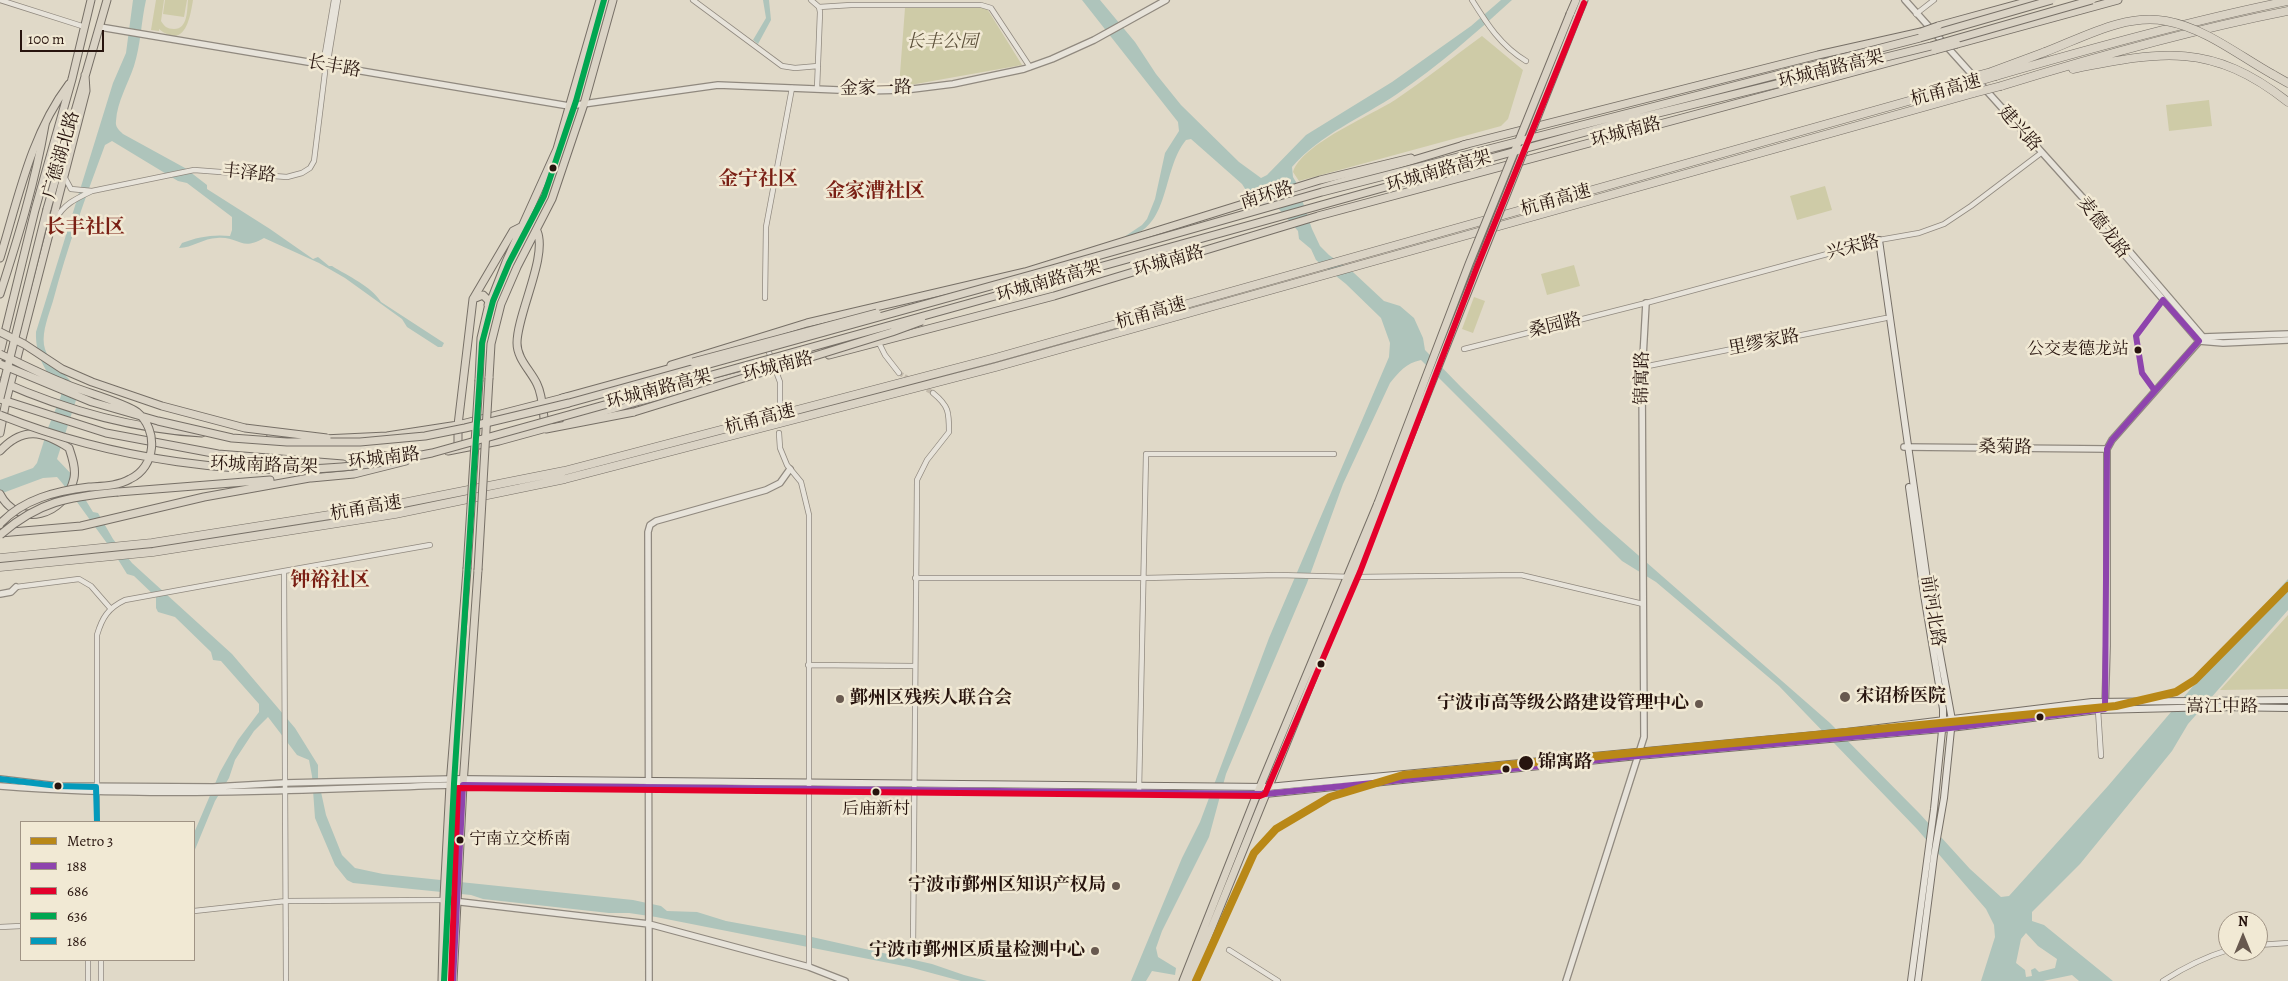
<!DOCTYPE html>
<html>
<head>
<meta charset="utf-8">
<style>
	body { margin:0 }
	#map { position:relative; width:2288px; height:981px; overflow:hidden; background:#e0d9c8; font-family:Alegreya,serif }
	canvas { display:block }
	.legend { position:absolute; left:20px; top:821px; width:175px; height:140px; box-sizing:border-box; background:#f1e9d4; border:1px solid #a09485; margin:0; padding:6px 9px; list-style:none; font-size:15px; color:#27140e }
	.legend li { display:flex; align-items:center; gap:10px; height:25px }
	.legend b { width:25px; border:1px solid #a09485 }
	.north { position:absolute; left:2218px; top:911px; width:50px; height:50px; box-sizing:border-box; background:#f1e9d4; border:1px solid #a09485; border-radius:50%; rotate:0deg; font-size:14px; font-weight:700; line-height:20px; text-align:center; color:#27140e }
	.north::after { content:''; display:block; margin:auto; width:18px; height:22px; background:#68594f; clip-path:polygon(50% 0,100% 100%,50% 72%,0 100%) }
	.scale { position:absolute; left:20px; top:30px; width:84px; height:22px; box-sizing:border-box; border:2px solid #27140e; border-top:0; padding-left:6px; font-size:15px; line-height:18px; white-space:nowrap; color:#27140e; -webkit-text-stroke:4px #f1e9d4; paint-order:stroke }
</style>
</head>
<body>
<div id="map">
<canvas width="2288" height="981"></canvas>
<ul class="legend">
<li><b style="height:6px;background:#b98817"></b>Metro 3</li>
<li><b style="height:6px;background:#8e44ad"></b>188</li>
<li><b style="height:6px;background:#e4002b"></b>686</li>
<li><b style="height:6px;background:#00a651"></b>636</li>
<li><b style="height:6px;background:#049abb"></b>186</li>
</ul>
<div class="north">N</div>
<div class="scale">100 m</div>
</div>
<script>
const ctx = document.querySelector('canvas').getContext('2d');
ctx.lineJoin = 'round';
function fillPath(path, color) {
  ctx.fillStyle = color;
  ctx.fill(path, 'evenodd');
}
function stroke(path, color, width, dash) {
  ctx.strokeStyle = color;
  ctx.lineWidth = width;
  ctx.lineCap = dash ? 'butt' : 'round';
  ctx.setLineDash(dash || []);
  ctx.stroke(path);
}
function write(font, color, halo, rows, align = 'center') {
  ctx.font = font + ' Alegreya,"Noto Serif SC",serif';
  ctx.lineWidth = 5;
  ctx.setLineDash([]);
  ctx.textBaseline = 'middle';
  ctx.strokeStyle = halo;
  ctx.fillStyle = color;
  for (const [text, x, y, turn = 0] of rows) {
    ctx.save();
    ctx.translate(x, y);
    ctx.rotate((+turn || 0) * Math.PI / 180);
    ctx.textAlign = isNaN(turn) ? turn : align;
    if (halo) ctx.strokeText(text, 0, 0);
    ctx.fillText(text, 0, 0);
    ctx.restore();
  }
}
const green = new Path2D(`
	M 156,0 L 164,0 L 161,21 C 164,26 167,29 174,29 C 188,29 187,10 188,0 L 193,0 C 190,18 185,50 159,29 L 159,31 L 151,30 Z
	M 165,0 L 187,0 L 184,17 L 163,14 Z
	M 986,7 L 1022,65 L 899,87 L 905,8 Z
	M 1482,36 L 1523,70 L 1508,119 L 1501,126 L 1299,181 L 1293,172 C 1302,144 1370,116 1395,100 C 1425,80 1453,57 1482,36 Z
	M 2209,100 L 2212,126 L 2169,131 L 2166,105 Z
	M 1825,186 L 1832,210 L 1797,220 L 1790,196 Z
	M 1574,265 L 1580,286 L 1547,295 L 1541,274 Z
	M 1474,297 L 1485,301 L 1473,333 L 1462,329 Z
	M 2288,615 L 2288,689 L 2220,690 Z`);
const water = new Path2D(`
	M 133,0 L 146,0 C 141,22 141,44 134,66 C 128,84 117,102 116,121 C 115,127 119,130 123,134 L 185,168 L 207,185 L 207,189 L 270,229 L 313,259 L 318,257 L 329,266 L 332,266 C 348,276 371,286 381,302 L 444,343 L 442,347 L 438,347 L 407,327 L 402,319 L 345,278 L 319,263 L 264,238 C 240,252 240,236 217,238 C 204,238 192,248 179,248 L 182,243 C 197,237 214,234 230,236 L 232,230 L 232,217 L 187,183 L 178,181 L 112,141 L 105,145 C 86,196 67,248 53,301 C 49,314 42,331 44,345 C 48,367 73,375 78,394 L 57,459 L 77,480 L 78,493 L 85,499 L 93,512 L 98,513 L 113,539 L 132,563 L 232,654 L 295,728 L 318,765 L 318,778 L 326,815 L 342,855 L 355,868 L 383,874 L 633,900 L 661,906 L 667,911 L 697,912 L 726,921 L 803,935 L 932,964 L 964,975 L 987,981 L 961,981 L 909,967 L 656,917 L 629,913 L 609,913 L 483,899 L 471,895 L 353,883 L 347,880 L 335,865 L 315,818 L 312,776 L 309,760 L 297,755 L 268,717 L 254,731 L 235,760 L 229,778 L 215,801 L 194,852 L 194,833 L 220,772 L 238,740 L 259,712 L 259,704 L 221,661 L 213,660 L 211,652 L 175,617 L 158,612 L 156,608 L 156,597 L 134,576 L 127,574 L 114,553 L 77,502 C 73,499 63,483 57,477 L 43,478 L 0,494 L 0,480 L 33,468 L 37,463 L 48,428 L 61,396 L 61,392 C 47,373 35,357 36,332 L 113,83 L 126,53 Z
	M 763,0 L 769,0 L 771,20 L 758,44 L 753,40 L 766,18 Z
	M 1082,0 L 1100,0 L 1135,42 L 1156,74 L 1181,105 L 1239,162 L 1261,178 L 1267,175 L 1306,135 L 1392,82 L 1471,26 L 1501,0 L 1512,0 C 1476,33 1438,66 1397,94 C 1361,118 1321,134 1292,167 L 1293,177 L 1296,182 L 1312,229 L 1320,246 L 1329,255 L 1354,273 L 1384,301 L 1400,306 L 1414,318 L 1423,338 L 1425,350 L 1461,387 L 1598,520 L 1830,723 L 1920,814 L 1970,869 L 2001,897 L 2009,896 L 2108,786 L 2223,651 L 2288,579 L 2288,610 L 2188,724 L 2172,751 L 2080,864 L 2032,912 L 2032,921 L 2044,925 L 2113,981 L 2079,981 L 2072,975 L 2043,981 L 1981,981 L 1995,937 L 1994,925 L 1986,909 L 1917,829 L 1779,686 L 1656,582 L 1622,561 L 1421,360 C 1406,363 1399,372 1390,383 L 1343,484 L 1307,583 L 1226,774 L 1209,837 L 1162,931 L 1156,948 L 1158,957 L 1176,968 L 1175,975 L 1152,971 L 1146,981 L 1131,981 L 1182,858 L 1200,822 L 1269,638 L 1389,357 L 1390,343 L 1381,318 L 1346,284 L 1316,260 L 1311,249 L 1299,239 L 1298,231 L 1271,200 L 1251,198 L 1242,184 L 1191,139 L 1186,140 C 1161,170 1171,231 1124,237 L 1142,225 L 1147,219 L 1155,199 L 1165,153 L 1179,131 L 1178,122 ZM 2026,933 L 2038,946 L 2057,959 L 2055,968 L 2039,972 L 2035,968 L 2031,970 L 2032,976 L 2026,977 L 2025,970 L 2016,963 L 2021,939 Z`);
const minorTunnel = new Path2D(`
	M 899,373 L 933,393`);
const minor = new Path2D(`
	M 0,0 L 85,27
	M 693,0 L 782,66 L 795,68 L 818,66
	M 811,0 L 819,7 L 820,12 L 817,89
	M 1472,0 C 1487,24 1501,46 1526,61
	M 819,7 L 851,5 L 981,5 L 991,8 L 1030,67
	M 1916,14 L 1934,0
	M 327,67 L 338,0
	M 92,191 L 194,170 L 287,177 L 302,173 L 310,168 L 314,161 L 325,72 L 323,65 L 334,0
	M 55,220 C 64,204 75,199 92,191 L 71,189 L 65,178
	M 765,298 L 766,227 L 792,88
	M 878,341 L 885,355 L 899,373
	M 767,347 L 780,382 L 780,404
	M 1464,349 L 1646,303 L 1879,240 L 1919,233 L 1944,224 L 1971,206 L 2041,153
	M 1643,367 L 1886,318
	M 779,433 L 780,448 L 787,465 L 801,482 L 809,515 L 809,967
	M 915,578 L 1144,578 L 1278,575 L 1355,577 L 1521,575 L 1643,604
	M 16,587 L 79,579 L 91,586 L 111,609
	M 808,665 L 915,666
	M 2098,710 L 2101,756
	M 1139,791 L 1146,454 L 1334,454
	M 97,822 L 97,635 C 102,618 108,608 125,600 L 284,571
	M 194,911 L 286,901 L 444,900
	M 0,927 L 21,926
	M 2258,945 L 2288,943
	M 913,950 L 917,480 L 927,460 L 949,432 C 949,412 949,406 933,393
	M 1229,950 L 1278,981
	M 88,960 L 88,981
	M 101,981 L 101,960
	M 286,981 L 284,571 L 430,545
	M 2163,981 C 2183,968 2205,957 2228,950`);
const tertiary = new Path2D(`
	M 1905,0 L 2101,218 L 2203,337 L 2288,334
	M 100,27 L 569,106 L 718,85 L 863,91 L 905,90 L 953,84 L 1024,69 L 1052,59 L 1094,40 L 1166,0
	M 2084,204 L 2097,223 L 2199,341 L 2223,343 L 2288,340
	M 1904,447 L 2107,449
	M 0,594 L 11,592 L 16,587
	M 2105,709 L 2107,646 L 2107,449 L 2112,440 L 2203,337
	M 0,779 L 58,786 L 213,787 L 284,783 L 450,779
	M 0,786 C 149,798 300,790 450,785
	M 444,900 L 649,924 L 809,967 L 845,981
	M 649,981 L 648,532 L 650,525 L 656,521 L 766,490 L 780,483 L 790,469
	M 1566,981 L 1644,737 L 1642,375 L 1646,303`);
const secondary = new Path2D(`
	M 1879,240 L 1929,594 L 1952,720 L 1944,798 L 1934,856 L 1918,981
	M 1909,487 L 1924,595 L 1943,709 L 1943,721 L 1934,809 L 1911,981
	M 450,779 L 1268,787 L 1846,732 L 2092,702 L 2288,700
	M 450,785 L 1265,794 L 1638,756 L 1942,729 L 2098,710 L 2217,707 L 2288,708`);
const primary = new Path2D(`
	M 1570,14 L 1576,0
	M 1577,17 L 1584,0
	M 1938,26 L 2033,0
	M 1957,44 L 2118,0
	M 1463,145 L 1818,55 L 1921,32
	M 47,209 L 107,0
	M 537,231 C 548,256 517,314 517,343 C 517,359 531,371 537,384 C 543,396 543,413 545,426
	M 0,258 C 18,199 31,134 69,84
	M 488,305 L 489,301 L 483,295 L 473,299 L 513,231 L 523,226
	M 0,353 L 35,210 L 72,79 L 91,0
	M 829,355 L 1054,296 L 1318,216 L 1935,50
	M 671,365 L 807,323 L 1025,272 L 1320,180 L 1411,158
	M 489,378 L 491,344 L 501,304 L 517,267 L 552,199 L 584,104 L 613,0
	M 479,380 L 481,338 L 488,308 L 506,262 L 557,149 L 600,0
	M 0,381 C 63,409 134,429 202,433
	M 0,399 L 106,433 L 218,454 L 343,464
	M 567,422 L 640,401 L 743,375
	M 0,433 L 6,401 L 86,91 L 85,75
	M 270,438 L 312,439
	M 323,439 L 387,436 L 458,425 L 567,397
	M 458,449 L 458,425 L 473,299
	M 0,451 C 23,426 43,431 69,448 C 72,457 76,468 74,478 C 66,516 18,529 0,494
	M 448,451 L 499,441 L 550,427
	M 444,897 L 450,785 L 467,569
	M 442,981 L 444,900
	M 453,981 L 463,785 L 478,570
	M 1183,981 L 1257,794 L 1378,503
	M 1190,981 L 1383,505`);
const trunk = new Path2D(`
	M 1254,208 L 1467,144
	M 0,294 C 18,238 35,183 45,125
	M 562,398 L 693,362
	M 546,429 L 634,412
	M 311,478 L 354,474 L 406,461
	M 118,492 L 270,480
	M 0,533 L 81,526 L 204,497 L 315,477`);
const motorway = new Path2D(`
	M 2073,69 C 2162,51 2212,42 2288,102
	M 1991,72 L 2045,52
	M 2272,74 L 2288,83
	M 1996,76 C 2092,48 2189,21 2288,1
	M 2001,86 C 2095,57 2191,30 2288,11
	M 0,558 L 152,543 L 393,505 L 564,471 L 995,358 L 1969,84
	M 0,567 L 153,552 L 395,514 L 565,479 L 996,367 L 1974,93`);
const primaryBridge = new Path2D(`
	M 1921,32 L 1938,26
	M 1935,50 L 1957,44
	M 0,398 L 47,209
	M 1378,503 L 1469,264 L 1570,14
	M 1383,505 L 1577,17
	M 467,569 L 479,380
	M 478,570 L 489,378`);
const trunkBridge = new Path2D(`
	M 0,332 L 24,344 L 62,369 L 92,382 L 162,406 L 245,428 L 327,438
	M 0,354 C 22,364 43,375 66,384 C 84,392 123,402 137,412 C 159,430 156,467 130,479 C 118,486 103,486 89,487 C 56,491 23,499 0,524
	M 693,362 L 877,313
	M 0,364 L 92,402 L 158,421 L 232,438 L 287,442 L 360,442 L 425,436 L 465,428 L 569,403 L 1052,269 L 1322,192 L 1920,38 L 2052,0
	M 634,412 L 892,332 L 922,321
	M 0,415 C 110,459 243,479 361,465 C 385,463 409,457 432,453 L 1465,165 L 1622,122 L 1931,46 L 2092,0
	M 0,535 C 39,501 68,497 118,492`);
const motorwayBridge = new Path2D(`
	M 2045,52 C 2082,38 2125,13 2166,21 C 2205,28 2238,55 2272,74
	M 1965,79 L 1991,72
	M 1969,84 L 1996,76
	M 1974,93 L 2001,86`);
const bus1 = new Path2D(`
	M 453,981 L 463,785 L 1265,794 L 1638,756 L 1942,729 L 2105,709 L 2107,449 L 2112,440 L 2199,341 L 2163,300 L 2136,336 L 2142,373 L 2155,391`);
const bus2 = new Path2D(`
	M 451,981 L 458,788 L 1260,796 L 1265,794 L 1360,572 L 1477,267 L 1584,3`);
const bus3 = new Path2D(`
	M 444,981 L 454,784 L 482,343 L 493,301 L 509,263 L 544,196 L 576,101 L 604,0`);
const bus4 = new Path2D(`
	M 0,779 L 58,786 L 96,787 L 97,822`);
const metro1 = new Path2D(`
	M 1196,981 L 1254,853 L 1276,829 L 1330,797 L 1403,775 L 2116,706 L 2176,692 L 2195,680 L 2288,586`);
const markers = [
	[553,168,4.5,"#27140e"],
	[2138,350,4.5,"#27140e"],
	[1321,664,4.5,"#27140e"],
	[1845,697,6,"#68594f"],
	[840,699,5,"#68594f"],
	[1699,704,5,"#68594f"],
	[2040,717,4.5,"#27140e"],
	[1526,763,8,"#27140e"],
	[1506,769,4.5,"#27140e"],
	[58,786,4.5,"#27140e"],
	[876,792,4.5,"#27140e"],
	[460,840,4.5,"#27140e"],
	[1116,886,5,"#68594f"],
	[1095,951,5,"#68594f"]
];
const busNames = [
	["公交麦德龙站",2129,350],
	["后庙新村",876,810,"center"],
	["宁南立交桥南",469,840,"left"]
];
const parkNames = [
	["长丰公园",942,43]
];
const streetNames = [
	["长丰路",334,67,10],
	["环城南路高架",1831,70,-14],
	["金家一路",876,89,-1],
	["杭甬高速",1946,91,-16],
	["建兴路",2019,129,48],
	["环城南路",1626,133,-15],
	["广德湖北路",62,155,-74],
	["环城南路高架",1439,172,-16],
	["丰泽路",249,174,6],
	["南环路",1267,196,-17],
	["杭甬高速",1556,201,-16],
	["麦德龙路",2103,228,52],
	["兴宋路",1853,248,-14],
	["环城南路",1169,262,-16],
	["环城南路高架",1049,282,-16],
	["杭甬高速",1151,314,-16],
	["桑园路",1555,326,-14],
	["里缪家路",1764,343,-11],
	["环城南路",778,367,-14],
	["锦寓路",1643,378,-89],
	["环城南路高架",659,390,-15],
	["杭甬高速",760,420,-15],
	["桑菊路",2005,448,1],
	["环城南路",384,459,-7],
	["环城南路高架",264,466,2],
	["杭甬高速",366,509,-10],
	["前河北路",1932,611,81],
	["嵩江中路",2222,708]
];
const poiNames = [
	["宋诏桥医院",1856,697,"left"],
	["鄞州区残疾人联合会",850,699,"left"],
	["宁波市高等级公路建设管理中心",1689,704],
	["宁波市鄞州区知识产权局",1106,886],
	["宁波市鄞州区质量检测中心",1085,951]
];
const stopNames = [
	["锦寓路",1538,763]
];
const quarterNames = [
	["金宁社区",758,180],
	["金家漕社区",875,192],
	["长丰社区",85,228],
	["钟裕社区",330,581]
];
fillPath(green, '#cecba7');
fillPath(water, '#aec4bb');
stroke(minorTunnel, '#c4bbac', 4.5, [4.5, 2]);
stroke(minor, '#90897f', 6);
stroke(tertiary, '#90897f', 8);
stroke(secondary, '#766f66', 8);
stroke(primary, '#766f66', 9);
stroke(trunk, '#766f66', 9);
stroke(motorway, '#766f66', 9);
stroke(minor, '#e7e3da', 4.5);
stroke(tertiary, '#e7e3da', 5.5);
stroke(secondary, '#e7e3da', 6);
stroke(primary, '#dad3c5', 7);
stroke(trunk, '#dad3c5', 7);
stroke(motorway, '#dad3c5', 8);
stroke(primaryBridge, '#766f66', 9, []);
stroke(trunkBridge, '#766f66', 9, []);
stroke(motorwayBridge, '#766f66', 9, []);
stroke(primaryBridge, '#dad3c5', 7);
stroke(trunkBridge, '#dad3c5', 7);
stroke(motorwayBridge, '#dad3c5', 8);
stroke(bus1, '#8e44ad', 6);
stroke(bus2, '#e4002b', 6);
stroke(bus3, '#00a651', 6);
stroke(bus4, '#049abb', 6);
stroke(metro1, '#b98817', 8);
for (const [x, y, r, color] of markers) {
  const dot = new Path2D();
  dot.arc(x, y, r, 0, 2 * Math.PI);
  ctx.fillStyle = color;
  ctx.fill(dot);
  stroke(dot, '#f1e9d4', 2);
}
write('17px', '#27140e', '#f1e9d4', busNames, 'right');
write('italic 18px', '#5c503a', '#f1e9d4', parkNames);
write('18px', '#27140e', '#f1e9d4', streetNames);
write('bold 18px', '#27140e', '#f1e9d4', poiNames, 'right');
write('bold 18px', '#27140e', '#f1e9d4', stopNames, 'left');
write('bold 20px', '#7a1f14', '#f1e9d4', quarterNames);
</script>
</body>
</html>
